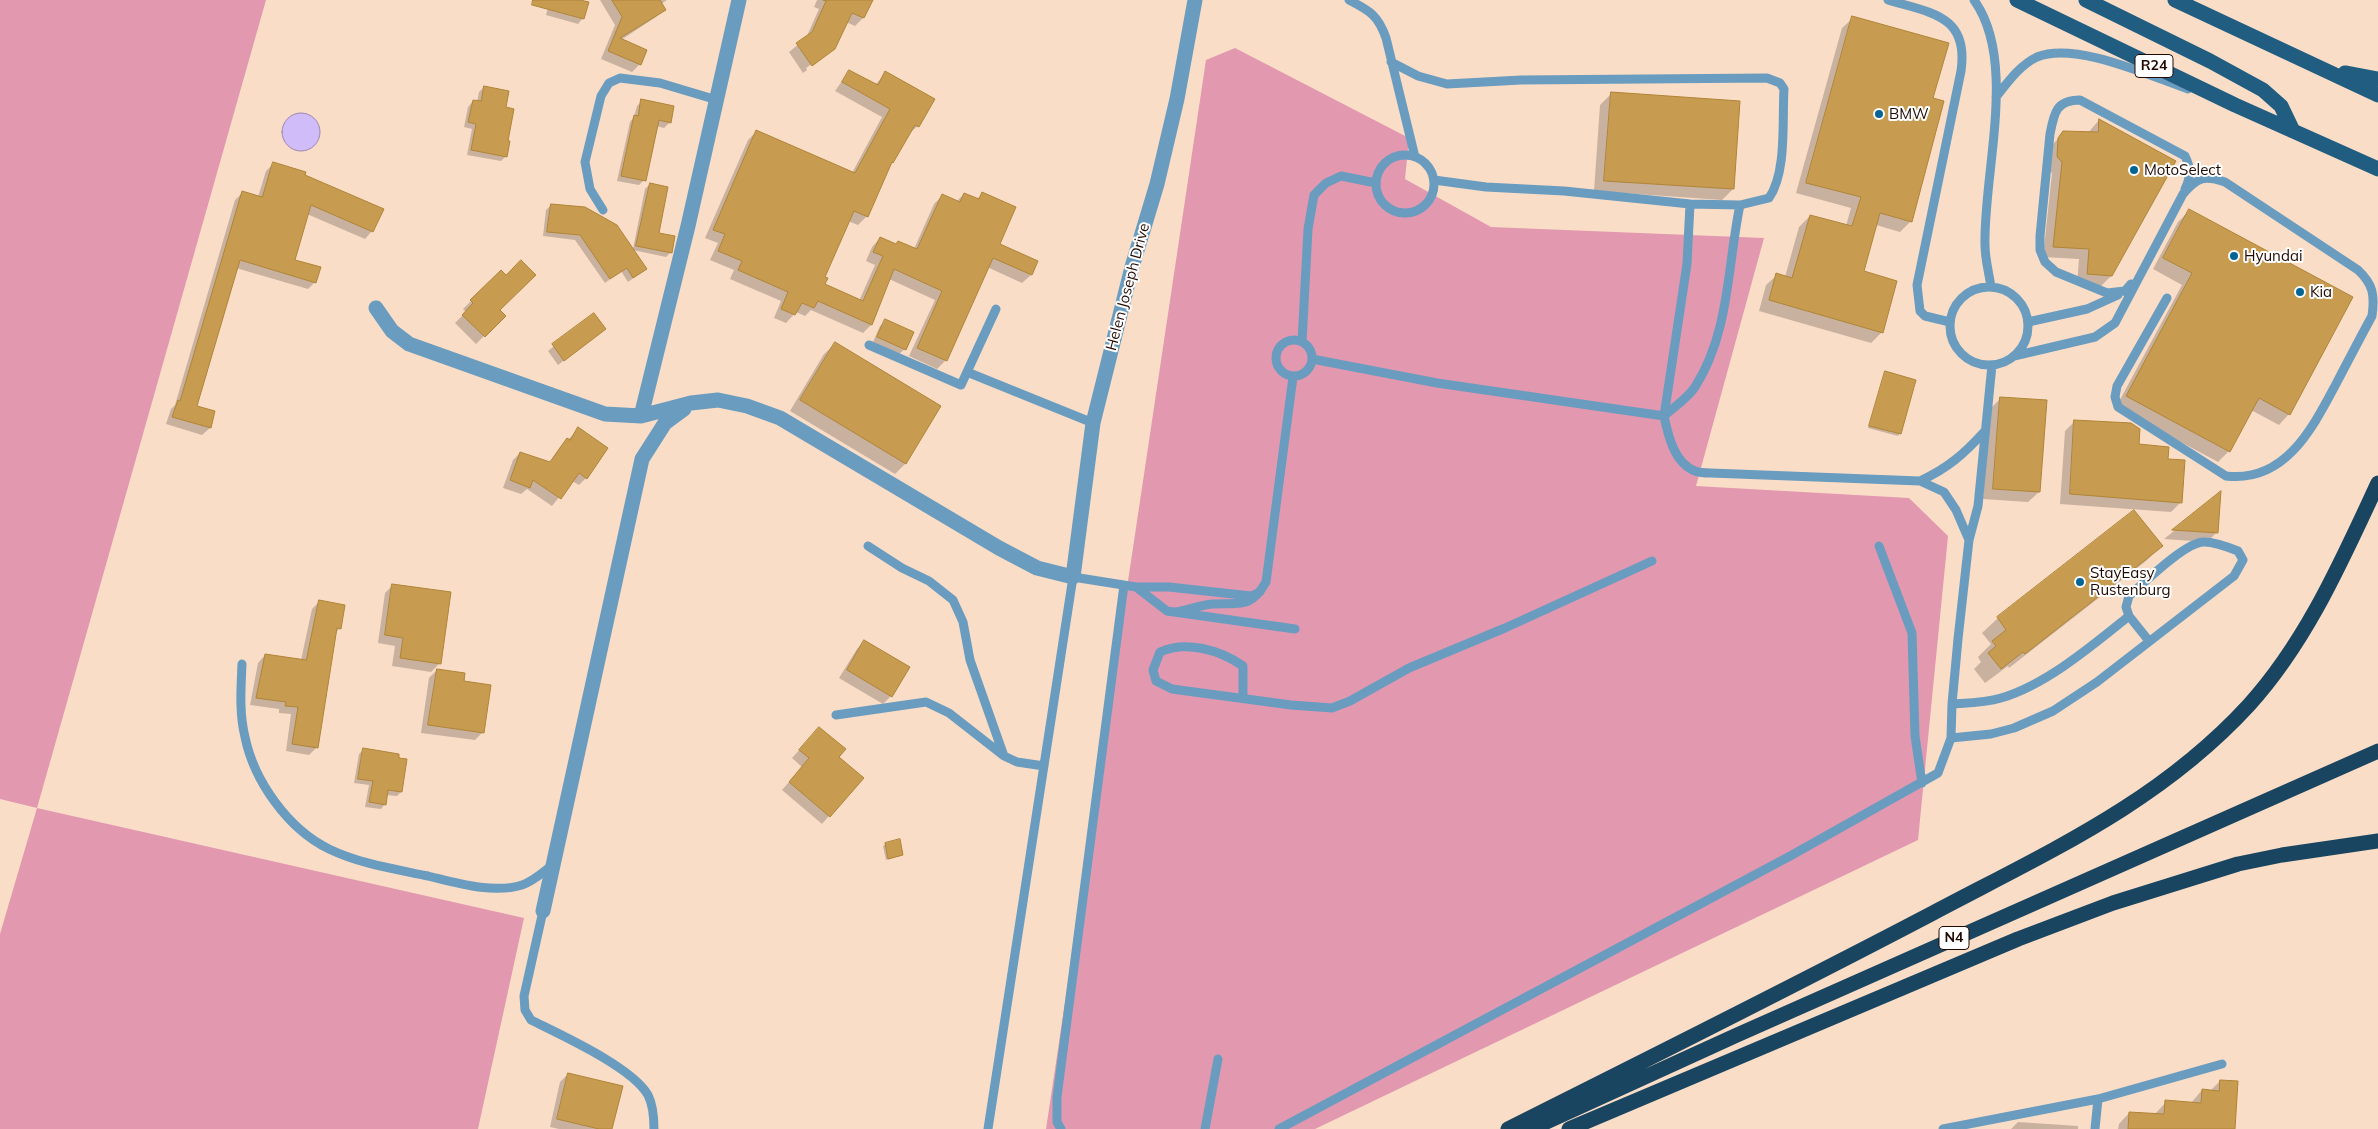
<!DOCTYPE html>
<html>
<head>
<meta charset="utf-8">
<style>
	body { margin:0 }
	canvas { display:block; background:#faddc7 }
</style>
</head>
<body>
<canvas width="2378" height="1129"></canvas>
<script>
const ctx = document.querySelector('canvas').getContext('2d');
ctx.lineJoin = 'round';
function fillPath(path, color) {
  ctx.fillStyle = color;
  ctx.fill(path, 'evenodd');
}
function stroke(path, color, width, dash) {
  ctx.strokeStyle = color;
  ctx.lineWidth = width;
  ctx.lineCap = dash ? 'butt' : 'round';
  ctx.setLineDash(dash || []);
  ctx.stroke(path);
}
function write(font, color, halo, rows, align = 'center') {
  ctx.font = font + ' Mulish,sans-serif';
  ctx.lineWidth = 4;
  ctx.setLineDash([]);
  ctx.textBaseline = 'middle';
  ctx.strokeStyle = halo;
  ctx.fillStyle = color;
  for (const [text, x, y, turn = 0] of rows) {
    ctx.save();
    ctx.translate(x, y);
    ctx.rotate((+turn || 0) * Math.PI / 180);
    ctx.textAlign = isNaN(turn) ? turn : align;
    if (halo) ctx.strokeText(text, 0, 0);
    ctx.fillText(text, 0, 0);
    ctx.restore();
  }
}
const green = new Path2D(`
	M 0,0 L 266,0 L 37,808 L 524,918 L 478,1129 L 0,1129 L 0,934 L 37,808 L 0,799 Z
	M 1235,48 L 1409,138 L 1405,179 L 1491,227 L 1764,238 L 1696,486 L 1909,498 L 1948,536 L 1918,840 L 1315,1129 L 1046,1129 L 1206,60 Z`);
const water = new Path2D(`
	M282 132a19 19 0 1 1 38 0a19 19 0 1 1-38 0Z`);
const shadow = new Path2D(`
	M 550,0 L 575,0 L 583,18 L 578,24 L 546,15 Z
	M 600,0 L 667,0 L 661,4 L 664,9 L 656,17 L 621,40 L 645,50 L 640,64 L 632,72 L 601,59 L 615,25 Z
	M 817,0 L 871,0 L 863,18 L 855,26 L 846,22 L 829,52 L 806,68 L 807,70 L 803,73 L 789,52 L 806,38 L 819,9 L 814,7 Z
	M 1853,18 L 1932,99 L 1911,221 L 1900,232 L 1876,225 L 1863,272 L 1882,332 L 1871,343 L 1759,311 L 1766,285 L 1777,275 L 1785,277 L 1799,227 L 1810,216 L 1846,226 L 1851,208 L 1796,193 L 1842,28 Z
	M 849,71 L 875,85 L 886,73 L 918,126 L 908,134 L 889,166 L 867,216 L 858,225 L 848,221 L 824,278 L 823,285 L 859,301 L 875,265 L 866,261 L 872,247 L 880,238 L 895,245 L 898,242 L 914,249 L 934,204 L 942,196 L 956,202 L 964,194 L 976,200 L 982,194 L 998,244 L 1037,262 L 1031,275 L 1022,283 L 987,267 L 946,360 L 937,369 L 909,356 L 935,300 L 889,279 L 871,325 L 863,333 L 811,310 L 805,316 L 796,312 L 786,323 L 774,318 L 781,301 L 730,279 L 734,270 L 710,260 L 718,243 L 705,238 L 748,140 L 756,132 L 852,173 L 882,117 L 835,91 Z
	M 484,87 L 504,108 L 506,156 L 501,161 L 467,155 L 472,129 L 464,127 L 468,107 L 473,101 L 477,102 L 479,92 Z
	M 1611,94 L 1733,189 L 1722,200 L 1594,191 L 1600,105 Z
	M 642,101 L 673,107 L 669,123 L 664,128 L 656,126 L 644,180 L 639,185 L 617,181 L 630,122 L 634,117 L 637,106 Z
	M 2099,120 L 2174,162 L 2111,276 L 2100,287 L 2077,285 L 2079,259 L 2043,257 L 2052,173 L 2046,168 L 2047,150 L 2064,133 L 2088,133 Z
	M 273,164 L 304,176 L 372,231 L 365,239 L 307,214 L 293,261 L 315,282 L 308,289 L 236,268 L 195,407 L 210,428 L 202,435 L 166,424 L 171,409 L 175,405 L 235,200 L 242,193 L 258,197 L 266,171 Z
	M 650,184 L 657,234 L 671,252 L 666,257 L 633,250 L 646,269 L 628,282 L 621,271 L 605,283 L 575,240 L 543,236 L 546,210 L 551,205 L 633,249 L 645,189 Z
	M 2189,211 L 2289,414 L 2279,425 L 2251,410 L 2229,451 L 2218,462 L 2116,407 L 2182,285 L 2153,269 L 2178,222 Z
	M 501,271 L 499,310 L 504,316 L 476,344 L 455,323 L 466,312 L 463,309 Z
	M 594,314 L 605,329 L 558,365 L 548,351 Z
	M 886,321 L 905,349 L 899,354 L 873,342 L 880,326 Z
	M 835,344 L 905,464 L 895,474 L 790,411 L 824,354 Z
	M 1885,372 L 1900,433 L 1898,436 L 1868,428 Z
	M 2001,398 L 2039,492 L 2028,502 L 1983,499 L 1990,409 Z
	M 2075,421 L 2138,445 L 2167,447 L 2166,461 L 2181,502 L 2171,512 L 2060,504 L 2065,431 Z
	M 579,429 L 586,478 L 579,485 L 572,481 L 552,506 L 527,489 L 521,494 L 503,488 L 513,460 L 520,453 L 549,463 L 560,447 Z
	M 2220,494 L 2217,532 L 2207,542 L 2164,539 Z
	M 2134,511 L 2161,546 L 2146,561 L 2009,668 L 2008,666 L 1985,683 L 1974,669 L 1981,662 L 1978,657 L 1991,644 L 1982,633 L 1998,618 Z
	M 393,585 L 439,664 L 431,672 L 392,666 L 395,646 L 378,643 L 385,593 Z
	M 319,602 L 340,628 L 335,633 L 316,748 L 309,755 L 286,751 L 291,714 L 279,713 L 279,709 L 250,705 L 258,663 L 265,655 L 301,660 L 312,609 Z
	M 865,641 L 891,696 L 883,704 L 839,678 L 857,649 Z
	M 437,670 L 462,682 L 483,732 L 475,740 L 421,733 L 429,678 Z
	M 812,736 L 837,757 L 829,816 L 822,824 L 782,790 L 802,767 L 792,758 Z
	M 363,750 L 401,792 L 397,796 L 386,795 L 385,804 L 381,809 L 365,807 L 369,785 L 354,783 L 359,754 Z
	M 886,844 L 902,855 L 886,860 L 883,846 Z
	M 568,1074 L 611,1129 L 559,1129 L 550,1127 L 560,1082 Z
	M 2220,1081 L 2233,1129 L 2118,1129 L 2119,1124 L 2129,1113 L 2155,1114 L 2166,1102 L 2191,1103 L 2202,1090 L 2210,1091 Z
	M 2018,1122 L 2078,1126 L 2078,1129 L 2011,1129 Z`);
const building = new Path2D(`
	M 533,0 L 580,0 L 589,2 L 584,19 L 532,5 Z
	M 612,0 L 660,0 L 666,10 L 620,38 L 647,50 L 641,65 L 608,51 L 622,17 Z
	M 823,0 L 873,0 L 864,18 L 852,13 L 835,49 L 812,66 L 796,43 L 812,32 L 826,1 Z
	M 1852,16 L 1949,43 L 1933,98 L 1944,101 L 1912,222 L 1880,213 L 1864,271 L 1897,281 L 1883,333 L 1769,300 L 1776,273 L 1792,278 L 1810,215 L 1852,226 L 1861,197 L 1806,183 Z
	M 849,70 L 878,85 L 885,71 L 935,99 L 919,127 L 915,125 L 893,163 L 892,162 L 868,217 L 854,211 L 825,277 L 828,278 L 825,284 L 863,301 L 883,256 L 873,252 L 880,237 L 896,244 L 898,241 L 917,249 L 942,194 L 960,202 L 964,193 L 979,199 L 982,192 L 1016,207 L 1000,244 L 1038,261 L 1032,275 L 993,258 L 947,361 L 917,348 L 942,291 L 894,269 L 872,325 L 818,301 L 814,308 L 802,303 L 795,315 L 781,309 L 788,292 L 738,270 L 742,261 L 718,251 L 725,234 L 713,230 L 756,130 L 855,173 L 890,109 L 842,82 Z
	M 484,86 L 509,91 L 506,107 L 514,109 L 508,141 L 510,141 L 507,157 L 471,150 L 476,124 L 468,122 L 473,100 L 481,101 Z
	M 1611,92 L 1740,101 L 1734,189 L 1604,181 Z
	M 641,99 L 674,106 L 671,123 L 659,120 L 646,181 L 621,176 L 634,115 L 638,116 Z
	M 2099,119 L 2176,161 L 2112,276 L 2087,274 L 2089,249 L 2053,247 L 2062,162 L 2057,157 L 2058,138 L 2063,131 L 2098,132 Z
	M 273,162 L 306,172 L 305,175 L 384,209 L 373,232 L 311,205 L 295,260 L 321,267 L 316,283 L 240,260 L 197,406 L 215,411 L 211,428 L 172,417 L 178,400 L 180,401 L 242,191 L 262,197 Z
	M 650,183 L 668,187 L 659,233 L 675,236 L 672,253 L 636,246 Z
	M 551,204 L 585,207 L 617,225 L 647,269 L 633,278 L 627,268 L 610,279 L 580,235 L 547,232 Z
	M 2189,209 L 2353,297 L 2290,415 L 2259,398 L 2230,452 L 2126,396 L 2192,273 L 2163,258 Z
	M 521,260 L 536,275 L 500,310 L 506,316 L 485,337 L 462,315 L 473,303 L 470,300 L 501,270 L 506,275 Z
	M 594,313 L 606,329 L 564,361 L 552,344 Z
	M 885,319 L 914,332 L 906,350 L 877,337 Z
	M 835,342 L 941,406 L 906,464 L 800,400 Z
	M 1885,371 L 1916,380 L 1901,434 L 1869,426 Z
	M 2000,397 L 2047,400 L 2040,492 L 1993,489 Z
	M 2074,420 L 2131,423 L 2140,429 L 2139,444 L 2169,447 L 2168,459 L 2185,460 L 2182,503 L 2070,494 Z
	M 578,427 L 608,448 L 587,479 L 579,473 L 561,499 L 533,480 L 530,488 L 510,480 L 520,452 L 550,462 L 567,438 L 570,440 Z
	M 2221,491 L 2218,533 L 2172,530 Z
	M 2134,510 L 2163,546 L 2025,654 L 2023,652 L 2001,669 L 1988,653 L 1996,646 L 1992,641 L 2006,630 L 1997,617 Z
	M 392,584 L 451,592 L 441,664 L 400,658 L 403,638 L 385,635 Z
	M 319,600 L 345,605 L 341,629 L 337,628 L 318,748 L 292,744 L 298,707 L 285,706 L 286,702 L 256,698 L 265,654 L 306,660 Z
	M 864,640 L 910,667 L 892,697 L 847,670 Z
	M 437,669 L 465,673 L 464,681 L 491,685 L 484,733 L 428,725 Z
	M 819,727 L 846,749 L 839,757 L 864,778 L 830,817 L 789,782 L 809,758 L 799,750 Z
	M 363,748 L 399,754 L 399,758 L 407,759 L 402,792 L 388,790 L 386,805 L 369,802 L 373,781 L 358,779 Z
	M 900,839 L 903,855 L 888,859 L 885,843 Z
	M 568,1073 L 623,1086 L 612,1129 L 599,1129 L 557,1119 Z
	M 2220,1080 L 2238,1081 L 2235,1129 L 2128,1129 L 2129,1112 L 2164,1114 L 2165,1100 L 2201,1103 L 2202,1089 L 2219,1091 Z`);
const lane = new Path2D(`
	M 1349,0 C 1370,11 1378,15 1386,38 L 1415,157
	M 1888,0 C 1931,13 1969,15 1961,71 L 1917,285 L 1920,311 L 1925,316 L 1950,322
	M 1974,0 C 2018,61 1983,174 1985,245 C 1985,259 1989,273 1991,287
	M 1391,62 L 1418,76 L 1447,84 L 1521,80 L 1767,78 L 1780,83 L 1784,89 C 1782,121 1787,172 1769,198 L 1740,205 L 1690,204 L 1564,191 L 1486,187 L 1434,180
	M 1996,97 C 2008,82 2020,65 2037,57 C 2075,41 2150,76 2188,89
	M1376 184a29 29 0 1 1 58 0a29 29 0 1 1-58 0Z
	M 1690,204 L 1687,264 L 1664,416 C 1668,435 1674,463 1695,471 C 1700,473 1706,473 1711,473 L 1920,481 L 1944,492 L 1956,510 L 1969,540
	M 603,210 L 590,189 L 585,162 L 601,96 L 609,83 L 620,78 L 660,83 L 717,100
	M 2131,284 L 2125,291 L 2107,293 L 2056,272 L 2045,262 L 2040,250 L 2040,236 L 2050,134 C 2054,113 2056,100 2080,100 L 2185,156 C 2191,168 2191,177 2185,189
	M1950 326a39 39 0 1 1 78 0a39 39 0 1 1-78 0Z
	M 2028,322 L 2087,309 L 2118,295
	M1276 358a18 18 0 1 1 36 0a18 18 0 1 1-36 0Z
	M 1302,342 L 1308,229 L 1314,195 L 1326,183 L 1341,176 L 1376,183
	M 869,345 L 961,385 L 996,309
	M 2014,356 L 2095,337 L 2115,323 L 2183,194 C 2198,177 2204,175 2225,182 L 2358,270 C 2373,284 2375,295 2372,316 C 2360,338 2348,361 2336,384 C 2312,429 2285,483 2226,476 L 2118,407 L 2115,397 L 2117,386 L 2167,298
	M 1312,359 L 1437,383 L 1664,416 C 1674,407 1688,398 1695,387 C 1730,332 1727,267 1740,205
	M 967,372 L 1093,423
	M 1920,481 C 1948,468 1964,454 1984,432
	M 868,546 L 902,568 L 929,581 L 953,600 L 963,622 L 970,660 L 1004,756
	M 1879,546 L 1912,633 L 1915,736 L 1922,783
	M 1136,587 L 1167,611 L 1295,629
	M 1176,612 C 1188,610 1200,605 1212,604 C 1239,602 1250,610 1266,582 L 1293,377
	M 2129,616 L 2149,641
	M 242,664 C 241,688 239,713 245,737 C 254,781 288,829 329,849 C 360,864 395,869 428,876 C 457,883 493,894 522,885 C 534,881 544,871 554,864
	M 1243,698 L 1243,666 C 1220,650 1186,640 1160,652 L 1153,670 L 1156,681 L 1172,689 L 1291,705 L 1332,708 L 1350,701 L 1409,668 L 1505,628 L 1652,561
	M 836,715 L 926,702 L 949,713 L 1004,756 L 1017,762 L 1044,766
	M 1951,738 L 1991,734 L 2014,728 L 2053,711 L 2097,682 L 2234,576 L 2243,560 L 2238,551 C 2228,547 2215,542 2204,542 C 2185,542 2144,583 2129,596 L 2126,607 L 2129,616 C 2093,645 2046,685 2001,698 C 1985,703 1968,703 1952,704
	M 543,911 L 524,996 L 525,1010 L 531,1020 C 561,1035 632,1067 648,1095 C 653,1105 654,1118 654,1129
	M 988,1129 L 1073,577 L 1136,587 L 1169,587 L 1251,596 L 1260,592
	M 1061,1129 L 1057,1122 L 1057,1097 L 1124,585
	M 1205,1129 L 1218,1059
	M 1279,1129 L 1792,855 L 1938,773 L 1951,738 L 1952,704 L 1958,639 L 1969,540 L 1978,506 L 1992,365
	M 1943,1129 L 2098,1099 L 2222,1064
	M 2095,1129 L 2098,1099`);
const street = new Path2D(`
	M 376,308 L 392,331 L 409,344 L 605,414 L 641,416 L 691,403 L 718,400 L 747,406 L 780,418 L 999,548 L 1037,568 L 1073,577 L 1093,423 L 1132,267 L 1157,184 L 1177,99 L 1195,0
	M 641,416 L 688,226 L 739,0
	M 543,911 L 642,459 L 665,423 L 684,409`);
const primary = new Path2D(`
	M 2017,0 L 2235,105 L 2378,169
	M 2086,0 L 2210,61 L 2263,90 L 2281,106 L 2293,131
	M 2175,0 L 2378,95
	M 2345,73 L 2378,79`);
const highway = new Path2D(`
	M 1508,1129 C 1650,1058 1792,987 1933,913 C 2048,852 2159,803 2249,705 C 2307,641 2342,560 2378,483
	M 1531,1129 L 1737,1035 L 2378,751
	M 1569,1129 L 2018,939 L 2113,903 L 2238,864 L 2282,855 L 2378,841`);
const markers = [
	[1879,114,5,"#026594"],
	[2134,170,5,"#026594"],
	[2234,256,5,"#026594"],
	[2300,292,5,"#026594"],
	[2080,582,5,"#026594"]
];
const shields = [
	[2154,66,38],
	[1954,938,30]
];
const shieldNames = [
	["R24",2154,66],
	["N4",1954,938]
];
const poiNames = [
	["BMW",1889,114],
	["MotoSelect",2144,170],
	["Hyundai",2244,256],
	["Kia",2310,292],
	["StayEasy",2090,573],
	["Rustenburg",2090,590]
];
const streetNames = [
	["Helen Joseph Drive",1128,287,-75]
];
fillPath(green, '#e299b0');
fillPath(water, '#cfbcf8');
stroke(water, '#9b86ae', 1);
fillPath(shadow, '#0003');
fillPath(building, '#c79c51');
stroke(building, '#af8436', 1);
stroke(lane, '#6a9cbf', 9);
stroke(street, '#6a9cbf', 15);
stroke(primary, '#205d81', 15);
stroke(highway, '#194560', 15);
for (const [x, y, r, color] of markers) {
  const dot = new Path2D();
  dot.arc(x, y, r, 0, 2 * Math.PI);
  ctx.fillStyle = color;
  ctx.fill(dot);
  stroke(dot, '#fff', 2);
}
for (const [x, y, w] of shields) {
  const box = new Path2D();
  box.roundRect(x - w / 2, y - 11.5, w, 23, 4);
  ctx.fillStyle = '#fff';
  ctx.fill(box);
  stroke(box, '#220900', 1);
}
write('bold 14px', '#220900', null, shieldNames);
write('15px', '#220900', '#fff', poiNames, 'left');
write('15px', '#220900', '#fff', streetNames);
</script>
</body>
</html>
